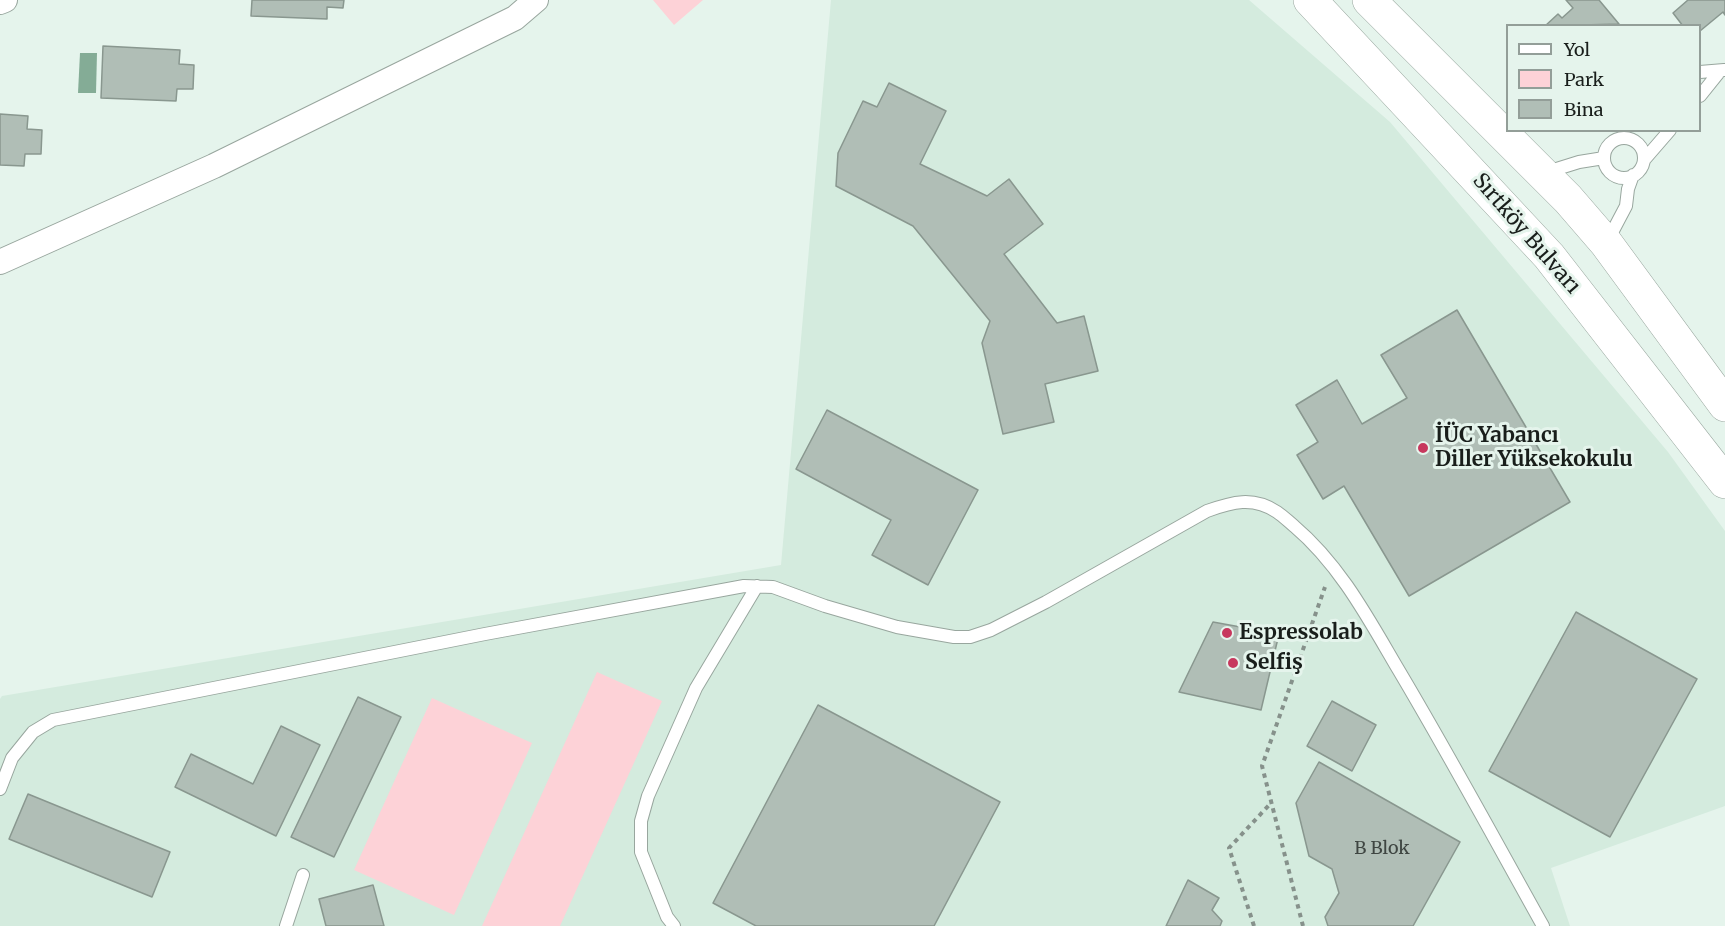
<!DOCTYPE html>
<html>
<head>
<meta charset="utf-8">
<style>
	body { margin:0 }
	#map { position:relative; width:1725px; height:926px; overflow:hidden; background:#e5f4ec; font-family:Merriweather,serif }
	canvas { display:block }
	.legend { position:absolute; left:1506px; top:24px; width:195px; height:108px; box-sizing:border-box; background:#e5f4ec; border:2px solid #939e98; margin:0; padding:8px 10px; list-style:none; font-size:18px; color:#191e1b }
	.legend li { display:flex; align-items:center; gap:12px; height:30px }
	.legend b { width:30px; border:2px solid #939e98 }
</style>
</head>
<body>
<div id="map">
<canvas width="1725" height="926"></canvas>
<ul class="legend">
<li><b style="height:8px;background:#fff"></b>Yol</li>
<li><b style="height:16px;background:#fdd2d7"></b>Park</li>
<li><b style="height:16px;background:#b0beb6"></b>Bina</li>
</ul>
</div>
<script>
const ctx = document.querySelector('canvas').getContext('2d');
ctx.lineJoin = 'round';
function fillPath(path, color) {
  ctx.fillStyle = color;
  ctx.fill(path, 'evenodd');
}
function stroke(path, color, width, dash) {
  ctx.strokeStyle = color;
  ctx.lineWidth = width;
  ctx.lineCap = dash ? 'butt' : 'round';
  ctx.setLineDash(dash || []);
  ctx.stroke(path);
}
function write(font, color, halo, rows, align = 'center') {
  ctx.font = font + ' Merriweather,serif';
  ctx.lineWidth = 6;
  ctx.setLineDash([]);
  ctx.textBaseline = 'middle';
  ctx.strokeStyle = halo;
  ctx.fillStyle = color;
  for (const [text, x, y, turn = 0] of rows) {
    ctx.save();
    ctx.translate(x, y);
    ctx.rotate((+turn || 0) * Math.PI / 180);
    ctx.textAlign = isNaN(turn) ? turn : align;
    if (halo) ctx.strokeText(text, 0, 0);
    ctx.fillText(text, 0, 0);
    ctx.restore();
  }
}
const built = new Path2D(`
	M 831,0 L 1249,0 L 1390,122 L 1668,452 L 1725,531 L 1725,806 L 1551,868 L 1570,926 L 0,926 L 0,699 L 2,696 L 781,565 Z`);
const green = new Path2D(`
	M 653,0 L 703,0 L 674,25 Z
	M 597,672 L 662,701 L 560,926 L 482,926 Z
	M 432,698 L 532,743 L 454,915 L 354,870 Z`);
const water = new Path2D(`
	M 80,53 L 97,53 L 96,93 L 78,93 Z`);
const building = new Path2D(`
	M 252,0 L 344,0 L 343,8 L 327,7 L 327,19 L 251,16 Z
	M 1566,0 L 1599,0 L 1619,24 L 1545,26 L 1558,14 L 1562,18 L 1573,8 Z
	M 1688,0 L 1725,0 L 1725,15 L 1723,12 L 1700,31 L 1700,26 L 1683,26 L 1673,13 Z
	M 103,46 L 180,50 L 179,64 L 194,65 L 193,89 L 177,89 L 176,101 L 101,98 Z
	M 889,83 L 946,111 L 920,164 L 987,196 L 1009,179 L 1043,224 L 1004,254 L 1057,323 L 1084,316 L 1098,371 L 1045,384 L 1054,422 L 1003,434 L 982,343 L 990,321 L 913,226 L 836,186 L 838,153 L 863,101 L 877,107 Z
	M 0,114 L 28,116 L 27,129 L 42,130 L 41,154 L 25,154 L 24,166 L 0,165 Z
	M 1457,310 L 1570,502 L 1409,596 L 1344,486 L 1323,499 L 1297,455 L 1318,442 L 1296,405 L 1337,380 L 1362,424 L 1407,398 L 1381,355 Z
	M 827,410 L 978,490 L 928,585 L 872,555 L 891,520 L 796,469 Z
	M 1576,612 L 1697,679 L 1610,837 L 1489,771 Z
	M 1213,622 L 1279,634 L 1261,710 L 1179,692 Z
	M 358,697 L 401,717 L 334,857 L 291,837 Z
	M 1332,701 L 1376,725 L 1352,771 L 1307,746 Z
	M 818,705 L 1000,802 L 934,926 L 756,926 L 713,903 Z
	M 281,726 L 320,745 L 276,836 L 175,787 L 191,754 L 253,784 Z
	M 1319,762 L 1460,842 L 1413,926 L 1328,926 L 1325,917 L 1339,893 L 1332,869 L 1309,856 L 1296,803 Z
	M 28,794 L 170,852 L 152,897 L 9,839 Z
	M 1188,880 L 1219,898 L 1212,910 L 1222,921 L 1220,926 L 1166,926 Z
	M 373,885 L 384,926 L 326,926 L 319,899 Z`);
const path = new Path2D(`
	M 1254,926 L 1229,848 L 1271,803
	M 1303,926 L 1262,766 L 1325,587`);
const service = new Path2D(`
	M 1700,72 L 1724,70
	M 1700,96 L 1720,71
	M1604 158a20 20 0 1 1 40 0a20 20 0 1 1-40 0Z
	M 1644,160 L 1670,130
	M 1547,172 L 1579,162 L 1604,158
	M 1607,242 L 1626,206 L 1628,189 L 1633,175
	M 0,789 L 12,758 L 33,732 L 53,720 L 485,634 L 744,586 L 773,587 L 825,606 L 897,627 L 954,637 L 970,637 L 991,630 L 1046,602 L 1207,511 C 1232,502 1253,496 1277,512 C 1283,516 1289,522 1294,526 C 1340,565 1368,618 1398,669 C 1448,753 1495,840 1543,926
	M 286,926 L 303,875
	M 674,926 L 667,917 L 641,852 L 641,821 L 648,796 L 696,688 L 757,586`);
const minor = new Path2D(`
	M 0,2 L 5,0
	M 0,262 L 214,166 L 515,18 L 536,0`);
const secondary = new Path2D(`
	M 1310,0 L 1549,256 L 1725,482
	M 1369,0 L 1568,199 L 1606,243 L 1725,405`);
const markers = [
	[1423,448,6,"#c7385e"],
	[1227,633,6,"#c7385e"],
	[1233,663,6,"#c7385e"]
];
const numberNames = [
	["B Blok",1382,849]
];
const streetNames = [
	["Sırtköy Bulvarı",1526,234,49]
];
const poiNames = [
	["İÜC Yabancı",1435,436],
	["Diller Yüksekokulu",1435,460],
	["Espressolab",1239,633],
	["Selfiş",1245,663]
];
fillPath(built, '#d4ebde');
fillPath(green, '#fdd2d7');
fillPath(water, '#84ac96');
fillPath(building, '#b0beb6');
stroke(building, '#89978f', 1.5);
stroke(service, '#98a69e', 14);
stroke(minor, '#98a69e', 26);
stroke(secondary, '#98a69e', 34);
stroke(path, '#86918b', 4, [4.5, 4.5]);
stroke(service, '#fff', 12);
stroke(minor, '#fff', 24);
stroke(secondary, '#fff', 33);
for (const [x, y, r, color] of markers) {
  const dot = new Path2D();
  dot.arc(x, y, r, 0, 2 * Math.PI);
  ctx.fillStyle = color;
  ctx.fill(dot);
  stroke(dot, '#e5f4ec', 2);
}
write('18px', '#3f4642', null, numberNames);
write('21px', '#191e1b', '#e5f4ec', streetNames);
write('bold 21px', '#191e1b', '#e5f4ec', poiNames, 'left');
</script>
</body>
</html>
